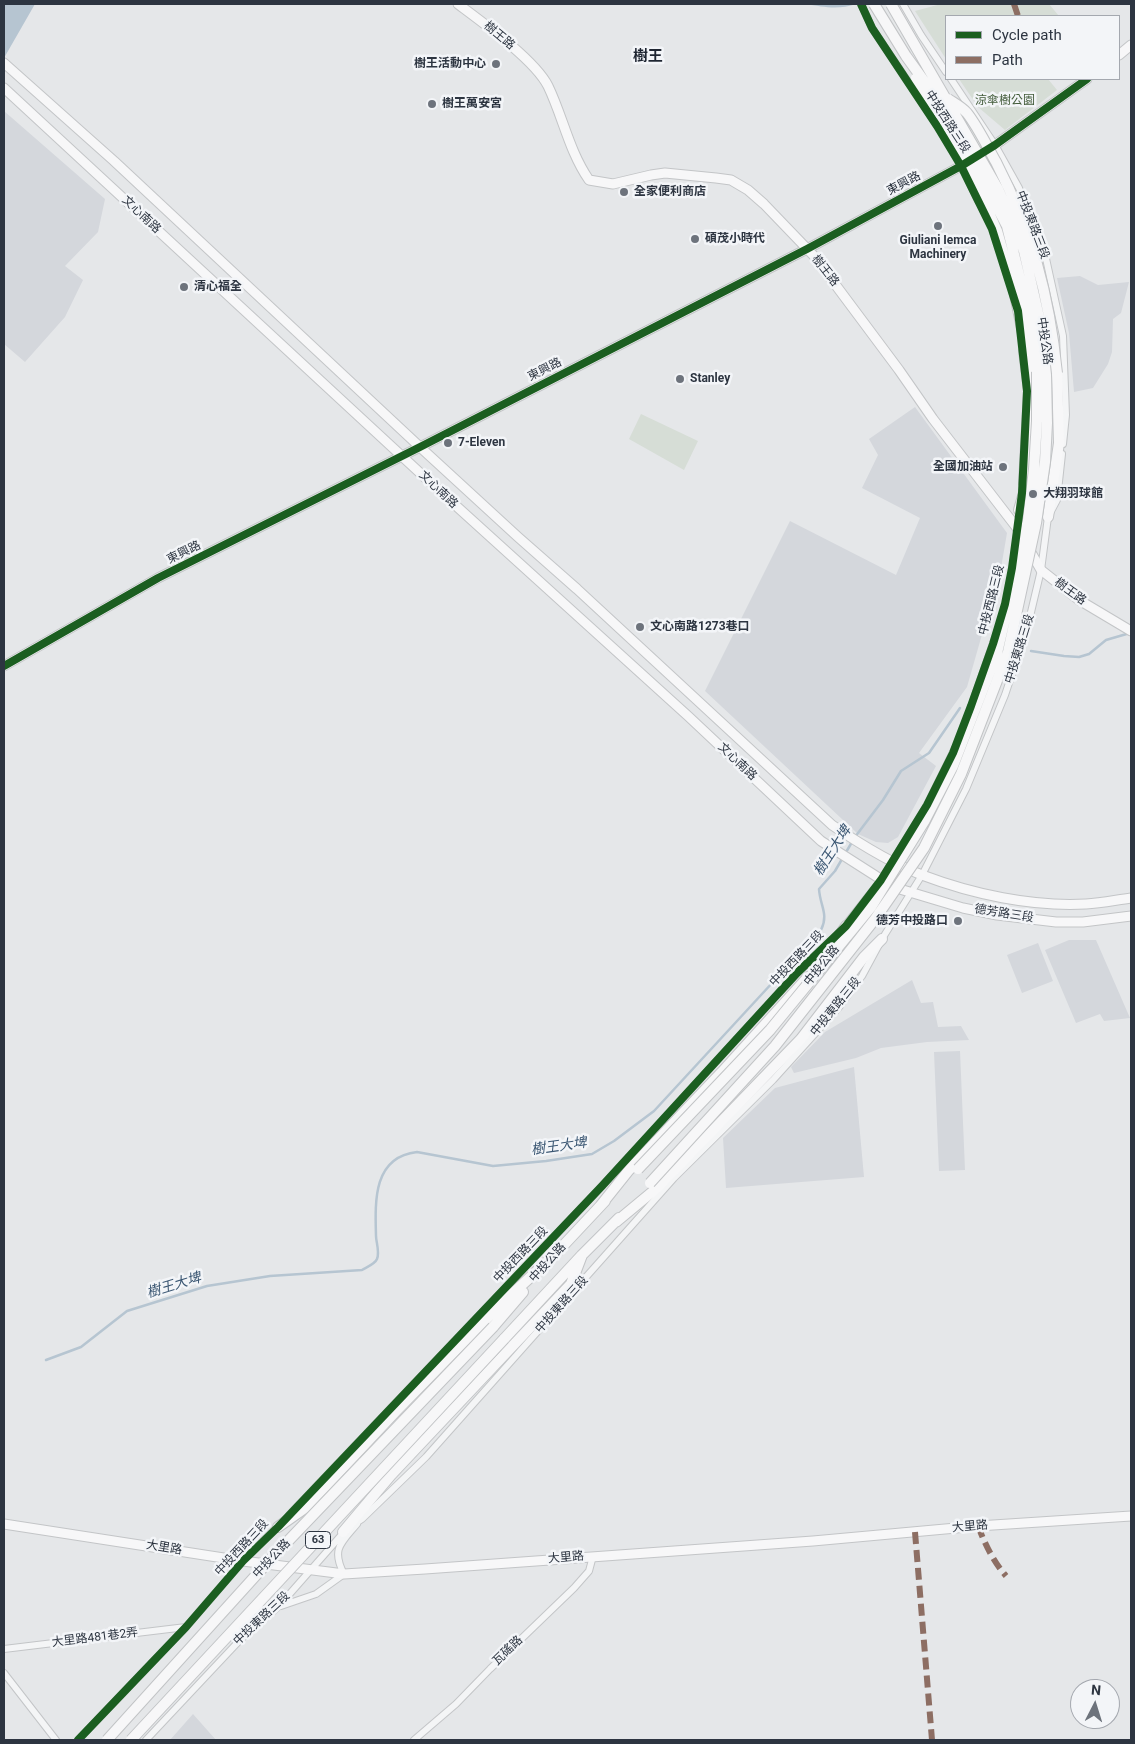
<!DOCTYPE html>
<html>
<head>
<meta charset="utf-8">
<style>
	body { margin:0 }
	#map { position:relative; width:1135px; height:1744px; overflow:hidden; background:#e5e7e9; font-family:Roboto,sans-serif }
	canvas { display:block }
	.frame { position:absolute; inset:0; border:5px solid #2d3541; pointer-events:none }
	.legend { position:absolute; left:945px; top:15px; width:175px; height:65px; box-sizing:border-box; background:#f3f5f8; border:1px solid #a4a8af; margin:0; padding:6px 9px; list-style:none; font-size:15px; color:#2d3541 }
	.legend li { display:flex; align-items:center; gap:10px; height:25px }
	.legend b { width:25px; border:1px solid #a4a8af }
	.north { position:absolute; left:1070px; top:1679px; width:50px; height:50px; box-sizing:border-box; background:#f3f5f8; border:1px solid #a4a8af; border-radius:50%; rotate:5deg; font-size:14px; font-weight:700; line-height:20px; text-align:center; color:#2d3541 }
	.north::after { content:''; display:block; margin:auto; width:18px; height:22px; background:#6d737c; clip-path:polygon(50% 0,100% 100%,50% 72%,0 100%) }
</style>
</head>
<body>
<div id="map">
<canvas width="1135" height="1744"></canvas>
<div class="frame"></div>
<ul class="legend">
<li><b style="height:6px;background:#1b5e20"></b>Cycle path</li>
<li><b style="height:6px;background:#8d6e63"></b>Path</li>
</ul>
<div class="north">N</div>
</div>
<script>
const ctx = document.querySelector('canvas').getContext('2d');
ctx.lineJoin = 'round';
function fillPath(path, color) {
  ctx.fillStyle = color;
  ctx.fill(path, 'evenodd');
}
function stroke(path, color, width, dash) {
  ctx.strokeStyle = color;
  ctx.lineWidth = width;
  ctx.lineCap = dash ? 'butt' : 'round';
  ctx.setLineDash(dash || []);
  ctx.stroke(path);
}
function write(font, color, halo, rows, align = 'center') {
  ctx.font = font + ' Roboto,"Noto Sans TC",sans-serif';
  ctx.lineWidth = 5;
  ctx.setLineDash([]);
  ctx.textBaseline = 'middle';
  ctx.strokeStyle = halo;
  ctx.fillStyle = color;
  for (const [text, x, y, turn = 0] of rows) {
    ctx.save();
    ctx.translate(x, y);
    ctx.rotate((+turn || 0) * Math.PI / 180);
    ctx.textAlign = isNaN(turn) ? turn : align;
    if (halo) ctx.strokeText(text, 0, 0);
    ctx.fillText(text, 0, 0);
    ctx.restore();
  }
}
const built = new Path2D(`
	M 4,111 L 105,199 L 98,232 L 65,266 L 83,280 L 65,317 L 25,362 L 4,344 Z
	M 1080,276 L 1098,285 L 1129,282 L 1121,313 L 1113,319 L 1112,352 L 1108,364 L 1093,388 L 1074,392 L 1069,333 L 1057,278 Z
	M 915,407 L 1007,533 L 1001,568 L 967,687 L 919,753 L 936,766 L 898,837 L 888,843 L 876,842 L 858,834 L 705,691 L 790,521 L 896,575 L 920,518 L 862,488 L 878,455 L 869,439 Z
	M 1069,940 L 1096,940 L 1130,1018 L 1104,1021 L 1100,1014 L 1076,1023 L 1045,950 Z
	M 1038,943 L 1053,981 L 1022,993 L 1007,955 Z
	M 912,980 L 921,1003 L 933,1002 L 938,1027 L 961,1026 L 969,1040 L 927,1042 L 881,1048 L 856,1058 L 794,1073 L 791,1067 L 825,1032 Z
	M 960,1051 L 965,1170 L 939,1171 L 934,1052 Z
	M 854,1067 L 864,1177 L 726,1188 L 723,1138 L 775,1088 Z
	M 193,1714 L 216,1740 L 170,1740 Z`);
const green = new Path2D(`
	M 941,4 L 1049,4 L 1059,16 L 946,16 L 946,59 L 915,11 Z
	M 959,79 L 1048,79 L 1057,90 L 1005,130 L 978,107 Z
	M 641,414 L 698,441 L 684,470 L 629,439 Z`);
const water = new Path2D(`
	M 4,4 L 35,4 L 4,58 Z
	M 805,4 L 857,4 C 837,10 825,7 805,4 Z`);
const stream = new Path2D(`
	M 1031,651 L 1064,656 L 1079,657 L 1089,654 L 1106,640 L 1130,633
	M 855,837 L 883,800 L 901,771 L 929,753 L 960,708
	M 46,1360 L 81,1347 L 127,1311 L 207,1286 L 270,1276 L 362,1270 C 367,1267 375,1264 377,1259 C 380,1252 376,1242 376,1236 C 375,1201 373,1157 417,1152 L 493,1166 L 546,1161 L 592,1154 L 614,1141 L 654,1111 L 821,930 C 829,914 820,906 819,889 L 835,871 L 852,842`);
const street = new Path2D(`
	M 861,4 L 872,28 L 939,128
	M 903,4 L 921,35 L 946,72
	M 951,79 L 995,145 L 1019,188 L 1045,254 L 1063,336 L 1066,415 L 1063,444
	M 960,163 L 978,201
	M 1022,483 L 1027,391 L 1022,351
	M 1013,567 L 1020,508
	M 973,701 L 999,626
	M 843,928 L 881,880 L 927,805 L 955,748
	M 289,1515 L 602,1186 L 797,973 L 833,939
	M 353,1525 L 362,1519 L 426,1457 L 674,1178 L 773,1080 L 840,1006 L 862,976 L 882,939 L 922,875 L 966,789 L 1005,695 L 1027,629 L 1041,570 L 1048,517 L 1057,500 L 1062,454
	M 281,1606 L 316,1594 L 344,1574 C 331,1549 341,1543 357,1524
	M 4,1649 L 186,1627
	M 4,1673 L 56,1740
	M 78,1740 L 186,1627 L 243,1561 L 280,1524
	M 146,1740 L 240,1640 L 279,1606 L 345,1531
	M 414,1740 L 456,1704 L 490,1669 L 574,1588 L 589,1571 L 593,1556`);
const secondary = new Path2D(`
	M 458,4 C 482,22 535,60 548,86 C 563,117 569,151 589,180 L 613,184 L 651,175 L 665,173 L 716,178 L 731,180 L 748,190 L 764,204 L 814,256 L 899,370 L 933,419 L 1017,528 L 1041,570 L 1079,600 L 1131,631
	M 1119,55 L 1131,45
	M 4,63 L 114,161 L 420,447 L 518,537 L 577,589 L 832,825 C 860,844 890,863 922,875 C 972,894 1032,907 1086,904 C 1101,903 1116,900 1131,898
	M 4,88 L 432,484 L 688,716 L 821,841 L 893,887 L 963,908 L 997,915 L 1056,922 L 1083,922 L 1131,916
	M 4,666 L 158,578 L 420,447 L 807,249 L 961,166 L 995,145 L 1087,79
	M 4,1524 L 243,1561 L 344,1574 L 425,1569 L 813,1541 L 978,1526 L 1131,1516`);
const primary = new Path2D(`
	M 1019,510 C 1034,465 1033,415 1030,367
	M 1048,517 L 1059,443 L 1057,373
	M 821,962 L 846,926
	M 601,1205 L 629,1170 L 722,1072 L 808,977
	M 616,1222 L 657,1188 L 801,1039 L 864,957 L 882,939
	M 545,1265 L 605,1201
	M 493,1327 L 523,1292
	M 504,1339 L 582,1255 L 619,1218
	M 278,1527 L 305,1508 L 397,1410 L 500,1305 L 549,1260
	M 343,1532 L 391,1475 L 571,1284 L 582,1255`);
const primaryBridge = new Path2D(`
	M 916,78 L 924,95 L 971,172 L 997,231 L 1014,290 L 1030,367
	M 948,99 C 954,103 962,107 967,113 C 978,127 987,146 996,162 C 1032,232 1049,294 1057,373
	M 638,1169 L 770,1030 L 871,907 L 925,820 L 953,766 L 997,653 L 1028,520 L 1034,469 L 1037,421 L 1037,369 L 1031,323 L 1007,226 L 947,113 L 906,56 L 874,4
	M 650,1183 L 775,1046 L 875,919 L 924,848 L 961,774 L 1008,652 L 1036,523 L 1045,462 L 1047,423 L 1046,375 L 1041,326 L 1024,251 L 1016,229 L 998,189 L 891,4
	M 107,1740 L 268,1562 L 493,1327
	M 131,1740 L 504,1339`);
const quiet = new Path2D(`
	M 1014,4 L 1018,16
	M 978,1526 C 985,1544 993,1561 1006,1576
	M 915,1532 L 932,1740`);
const cycleway = new Path2D(`
	M 4,666 L 158,578 L 420,447 L 807,249 L 961,166 L 995,145 L 1087,79
	M 78,1740 L 186,1627 L 243,1561 L 278,1527 L 602,1186 L 797,973 L 846,926 L 881,880 L 927,805 L 953,753 L 971,706 L 993,644 L 1005,604 L 1012,568 L 1022,493 L 1027,391 L 1018,311 L 992,229 L 961,166 L 937,126 L 872,28 L 861,4`);
const markers = [
	[496,64,5,"#6d737c"],
	[432,104,5,"#6d737c"],
	[624,192,5,"#6d737c"],
	[938,226,5,"#6d737c"],
	[695,239,5,"#6d737c"],
	[184,287,5,"#6d737c"],
	[680,379,5,"#6d737c"],
	[448,443,5,"#6d737c"],
	[1003,467,5,"#6d737c"],
	[1033,494,5,"#6d737c"],
	[640,627,5,"#6d737c"],
	[958,921,5,"#6d737c"]
];
const shields = [
	[318,1540,25]
];
const shieldNames = [
	["63",318,1540]
];
const streetNames = [
	["樹王路",499,36,40],
	["中投西路三段",947,122,57],
	["東興路",904,184,-28],
	["文心南路",141,215,43],
	["中投東路三段",1032,225,69],
	["樹王路",825,271,52],
	["中投公路",1044,341,82],
	["東興路",545,370,-27],
	["文心南路",438,490,43],
	["東興路",184,553,-26],
	["樹王路",1070,592,36],
	["中投西路三段",992,600,-76],
	["中投東路三段",1020,649,-73],
	["文心南路",737,762,43],
	["德芳路三段",1004,914,9],
	["中投西路三段",797,959,-46],
	["中投公路",822,966,-51],
	["中投東路三段",836,1007,-51],
	["中投西路三段",521,1255,-46],
	["中投公路",548,1263,-48],
	["中投東路三段",562,1305,-48],
	["大里路",970,1527,-5],
	["大里路",164,1548,9],
	["中投西路三段",242,1548,-47],
	["大里路",566,1558,-5],
	["中投公路",272,1559,-47],
	["中投東路三段",262,1619,-43],
	["大里路481巷2弄",95,1638,-7],
	["瓦磘路",508,1651,-44]
];
const poiNames = [
	["樹王活動中心",486,64,"right"],
	["樹王萬安宮",442,104],
	["全家便利商店",634,192],
	["碩茂小時代",705,239],
	["Giuliani Iemca",938,241,"center"],
	["Machinery",938,255,"center"],
	["清心福全",194,287],
	["Stanley",690,379],
	["7-Eleven",458,443],
	["全國加油站",993,467,"right"],
	["大翔羽球館",1043,494],
	["文心南路1273巷口",650,627],
	["德芳中投路口",948,921,"right"]
];
const parkNames = [
	["涼傘樹公園",1005,101]
];
const waterNames = [
	["樹王大埤",833,851,-57],
	["樹王大埤",559,1147,-8],
	["樹王大埤",174,1286,-17]
];
const quarterNames = [
	["樹王",648,57]
];
fillPath(built, '#d4d7dc');
fillPath(green, '#d6ddd6');
fillPath(water, '#b6c5d1');
stroke(stream, '#b6c5d1', 2.5);
stroke(street, '#c3c5c7', 8);
stroke(secondary, '#c3c5c7', 11);
stroke(primary, '#c2c4c6', 12);
stroke(street, '#f4f5f6', 6);
stroke(secondary, '#f7f7f8', 9);
stroke(primary, '#f7f7f8', 10);
stroke(primaryBridge, '#c2c4c6', 12, []);
stroke(primaryBridge, '#f7f7f8', 10);
stroke(quiet, '#8d6e63', 6, [12, 6]);
stroke(cycleway, '#1b5e20', 8);
for (const [x, y, r, color] of markers) {
  const dot = new Path2D();
  dot.arc(x, y, r, 0, 2 * Math.PI);
  ctx.fillStyle = color;
  ctx.fill(dot);
  stroke(dot, '#f3f5f8', 2);
}
for (const [x, y, w] of shields) {
  const box = new Path2D();
  box.roundRect(x - w / 2, y - 8.5, w, 17, 4);
  ctx.fillStyle = '#f3f5f8';
  ctx.fill(box);
  stroke(box, '#2d3541', 1);
}
write('bold 11px', '#2d3541', null, shieldNames);
write('12px', '#2d3541', '#f3f5f8', streetNames);
write('bold 12px', '#2d3541', '#f3f5f8', poiNames, 'left');
write('12px', '#435c3b', '#f3f5f8', parkNames);
write('italic 14px', '#3a5672', '#f3f5f8', waterNames);
write('bold 15px', '#1f2632', '#f3f5f8', quarterNames);
</script>
</body>
</html>
